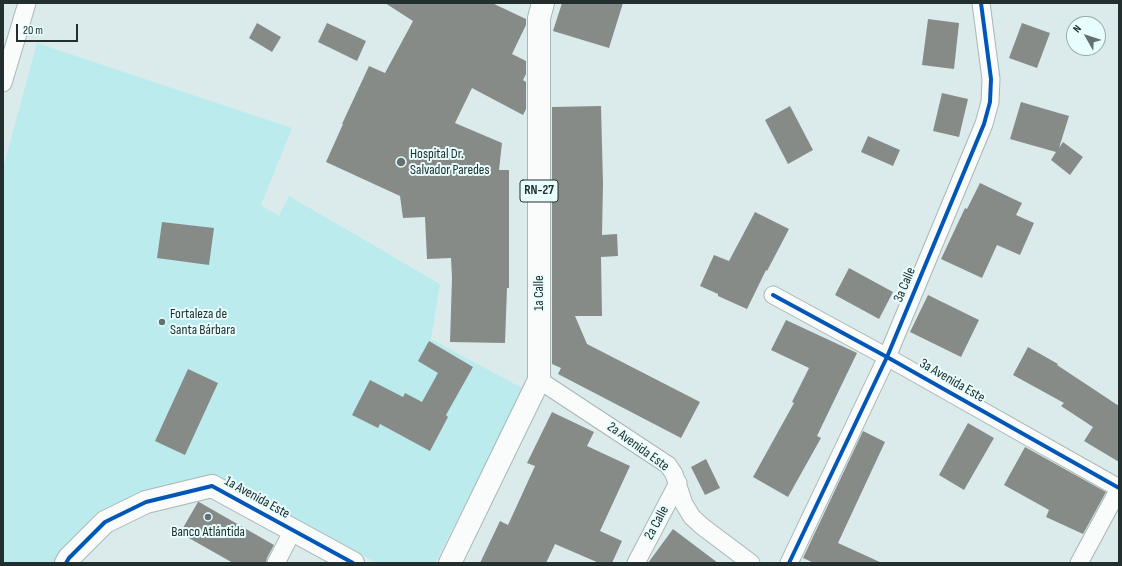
<!DOCTYPE html>
<html>
<head>
<meta charset="utf-8">
<style>
	body { margin:0 }
	#map { position:relative; width:1122px; height:566px; overflow:hidden; background:#dbebec; font-family:"Sofia Sans Condensed",sans-serif }
	canvas { display:block }
	.frame { position:absolute; inset:0; border:4px solid #232e2e; pointer-events:none }
	.north { position:absolute; left:1066px; top:16px; width:40px; height:40px; box-sizing:border-box; background:#e7fdfe; border:1px solid #99aaab; border-radius:50%; rotate:309deg; font-size:11px; font-weight:700; line-height:16px; text-align:center; color:#232e2e }
	.north::after { content:''; display:block; margin:auto; width:14px; height:18px; background:#637070; clip-path:polygon(50% 0,100% 100%,50% 72%,0 100%) }
	.scale { position:absolute; left:16px; top:24px; width:62px; height:18px; box-sizing:border-box; border:2px solid #232e2e; border-top:0; padding-left:5px; font-size:12px; line-height:14px; white-space:nowrap; color:#232e2e; -webkit-text-stroke:3px #e7fdfe; paint-order:stroke }
</style>
</head>
<body>
<div id="map">
<canvas width="1122" height="566"></canvas>
<div class="frame"></div>
<div class="north">N</div>
<div class="scale">20 m</div>
</div>
<script>
const ctx = document.querySelector('canvas').getContext('2d');
ctx.lineJoin = 'round';
function fillPath(path, color) {
  ctx.fillStyle = color;
  ctx.fill(path, 'evenodd');
}
function stroke(path, color, width, dash) {
  ctx.strokeStyle = color;
  ctx.lineWidth = width;
  ctx.lineCap = dash ? 'butt' : 'round';
  ctx.setLineDash(dash || []);
  ctx.stroke(path);
}
function write(font, color, halo, rows, align = 'center') {
  ctx.font = font + ' "Sofia Sans Condensed",sans-serif';
  ctx.lineWidth = 4;
  ctx.setLineDash([]);
  ctx.textBaseline = 'middle';
  ctx.strokeStyle = halo;
  ctx.fillStyle = color;
  for (const [text, x, y, turn = 0] of rows) {
    ctx.save();
    ctx.translate(x, y);
    ctx.rotate((+turn || 0) * Math.PI / 180);
    ctx.textAlign = isNaN(turn) ? turn : align;
    if (halo) ctx.strokeText(text, 0, 0);
    ctx.fillText(text, 0, 0);
    ctx.restore();
  }
}
const green = new Path2D(`
	M 37,43 L 292,128 L 261,205 L 279,216 L 289,196 L 440,284 L 431,339 L 524,389 L 435,563 L 377,563 L 216,479 L 127,501 L 96,513 L 64,547 L 54,563 L 3,563 L 3,168 Z`);
const building = new Path2D(`
	M 385,3 L 492,3 L 526,19 L 526,25 L 512,54 L 526,61 L 526,74 L 523,80 L 526,82 L 526,109 L 523,115 L 472,88 L 455,123 L 502,143 L 499,170 L 509,170 L 509,288 L 507,288 L 505,343 L 450,342 L 452,278 L 451,258 L 427,259 L 425,217 L 403,218 L 400,196 L 326,162 L 343,124 L 342,124 L 369,66 L 385,73 L 413,21 Z
	M 562,3 L 623,3 L 609,48 L 553,31 Z
	M 928,19 L 959,23 L 954,69 L 922,65 Z
	M 257,23 L 281,37 L 272,52 L 249,38 Z
	M 327,23 L 366,41 L 357,61 L 318,42 Z
	M 1022,23 L 1050,33 L 1037,68 L 1009,58 Z
	M 942,93 L 968,99 L 959,137 L 933,131 Z
	M 1021,102 L 1069,116 L 1059,148 L 1063,142 L 1083,157 L 1070,175 L 1051,160 L 1056,152 L 1010,139 Z
	M 601,106 L 603,184 L 602,235 L 617,234 L 618,256 L 601,257 L 602,316 L 575,316 L 587,344 L 700,402 L 681,438 L 558,374 L 561,368 L 552,364 L 552,107 Z
	M 790,106 L 813,150 L 788,164 L 765,120 Z
	M 868,136 L 900,150 L 893,166 L 861,152 Z
	M 980,183 L 1022,203 L 1016,215 L 1034,223 L 1020,255 L 997,245 L 982,278 L 941,259 L 965,208 L 967,209 Z
	M 755,212 L 789,229 L 767,271 L 766,270 L 747,309 L 718,296 L 718,294 L 700,286 L 714,255 L 729,261 Z
	M 162,222 L 214,228 L 209,265 L 157,258 Z
	M 849,268 L 893,292 L 879,319 L 835,295 Z
	M 928,295 L 979,320 L 961,357 L 910,332 Z
	M 786,320 L 857,353 L 817,436 L 821,438 L 788,497 L 753,477 L 794,403 L 792,402 L 809,368 L 771,350 Z
	M 429,341 L 473,367 L 446,415 L 448,417 L 430,451 L 380,424 L 378,428 L 352,415 L 370,380 L 403,397 L 405,393 L 422,402 L 438,373 L 418,361 Z
	M 1028,347 L 1058,364 L 1057,365 L 1119,406 L 1119,462 L 1084,441 L 1093,427 L 1061,406 L 1064,403 L 1013,375 Z
	M 188,369 L 218,383 L 185,455 L 155,441 Z
	M 552,412 L 594,432 L 587,446 L 630,466 L 600,531 L 622,541 L 612,563 L 599,563 L 555,544 L 546,563 L 480,563 L 500,521 L 508,525 L 535,466 L 527,463 Z
	M 968,423 L 994,438 L 964,490 L 939,475 Z
	M 863,431 L 885,442 L 838,543 L 882,563 L 814,563 L 803,558 Z
	M 1025,447 L 1106,492 L 1083,534 L 1046,517 L 1049,510 L 1004,485 Z
	M 706,459 L 720,488 L 705,495 L 691,467 Z
	M 198,502 L 199,502 L 274,545 L 267,558 L 266,563 L 233,563 L 180,533 Z
	M 673,529 L 718,563 L 648,563 Z`);
const street = new Path2D(`
	M 3,83 L 27,3
	M 773,295 L 887,357 L 1119,488
	M 539,380 L 668,465 L 674,474 L 684,504 L 692,517 L 703,527 L 751,563
	M 276,563 L 293,530
	M 636,563 L 678,483
	M 789,563 L 887,357 L 984,124 L 990,102 L 991,79 L 981,3
	M 1079,563 L 1119,489`);
const secondary = new Path2D(`
	M 66,563 L 69,558 L 105,522 L 146,502 L 212,486 L 353,563`);
const primary = new Path2D(`
	M 450,563 L 539,380 L 539,18 L 543,3`);
const cycleway = new Path2D(`
	M 773,295 L 887,357 L 1119,488
	M 66,563 L 69,558 L 105,522 L 146,502 L 212,486 L 353,563
	M 789,563 L 887,357 L 984,124 L 990,102 L 991,79 L 981,3`);
const markers = [
	[401,162,5,"#637070"],
	[162,322,4,"#637070"],
	[208,517,4,"#637070"]
];
const shields = [
	[539,191,38]
];
const shieldNames = [
	["RN-27",539,191]
];
const poiNames = [
	["Hospital Dr.",410,154],
	["Salvador Paredes",410,170],
	["Fortaleza de",170,314],
	["Santa Bárbara",170,330],
	["Banco Atlántida",208,532,"center"]
];
const streetNames = [
	["3a Calle",905,285,-67],
	["1a Calle",539,293,-90],
	["3a Avenida Este",952,381,30],
	["2a Avenida Este",638,447,36],
	["1a Avenida Este",257,498,29],
	["2a Calle",657,523,-62]
];
fillPath(green, '#bcebed');
fillPath(building, '#868b88');
stroke(street, '#a9b6b6', 19);
stroke(secondary, '#a9b6b6', 24);
stroke(primary, '#a9b6b6', 24);
stroke(street, '#fafcfc', 17);
stroke(secondary, '#fafcfc', 22);
stroke(primary, '#fafcfc', 22);
stroke(cycleway, '#0057b8', 4);
for (const [x, y, r, color] of markers) {
  const dot = new Path2D();
  dot.arc(x, y, r, 0, 2 * Math.PI);
  ctx.fillStyle = color;
  ctx.fill(dot);
  stroke(dot, '#e7fdfe', 1.5);
}
for (const [x, y, w] of shields) {
  const box = new Path2D();
  box.roundRect(x - w / 2, y - 11, w, 22, 3);
  ctx.fillStyle = '#e7fdfe';
  ctx.fill(box);
  stroke(box, '#232e2e', 1);
}
write('bold 13px', '#232e2e', null, shieldNames);
write('14px', '#232e2e', '#e7fdfe', poiNames, 'left');
write('14px', '#232e2e', '#e7fdfe', streetNames);
</script>
</body>
</html>
